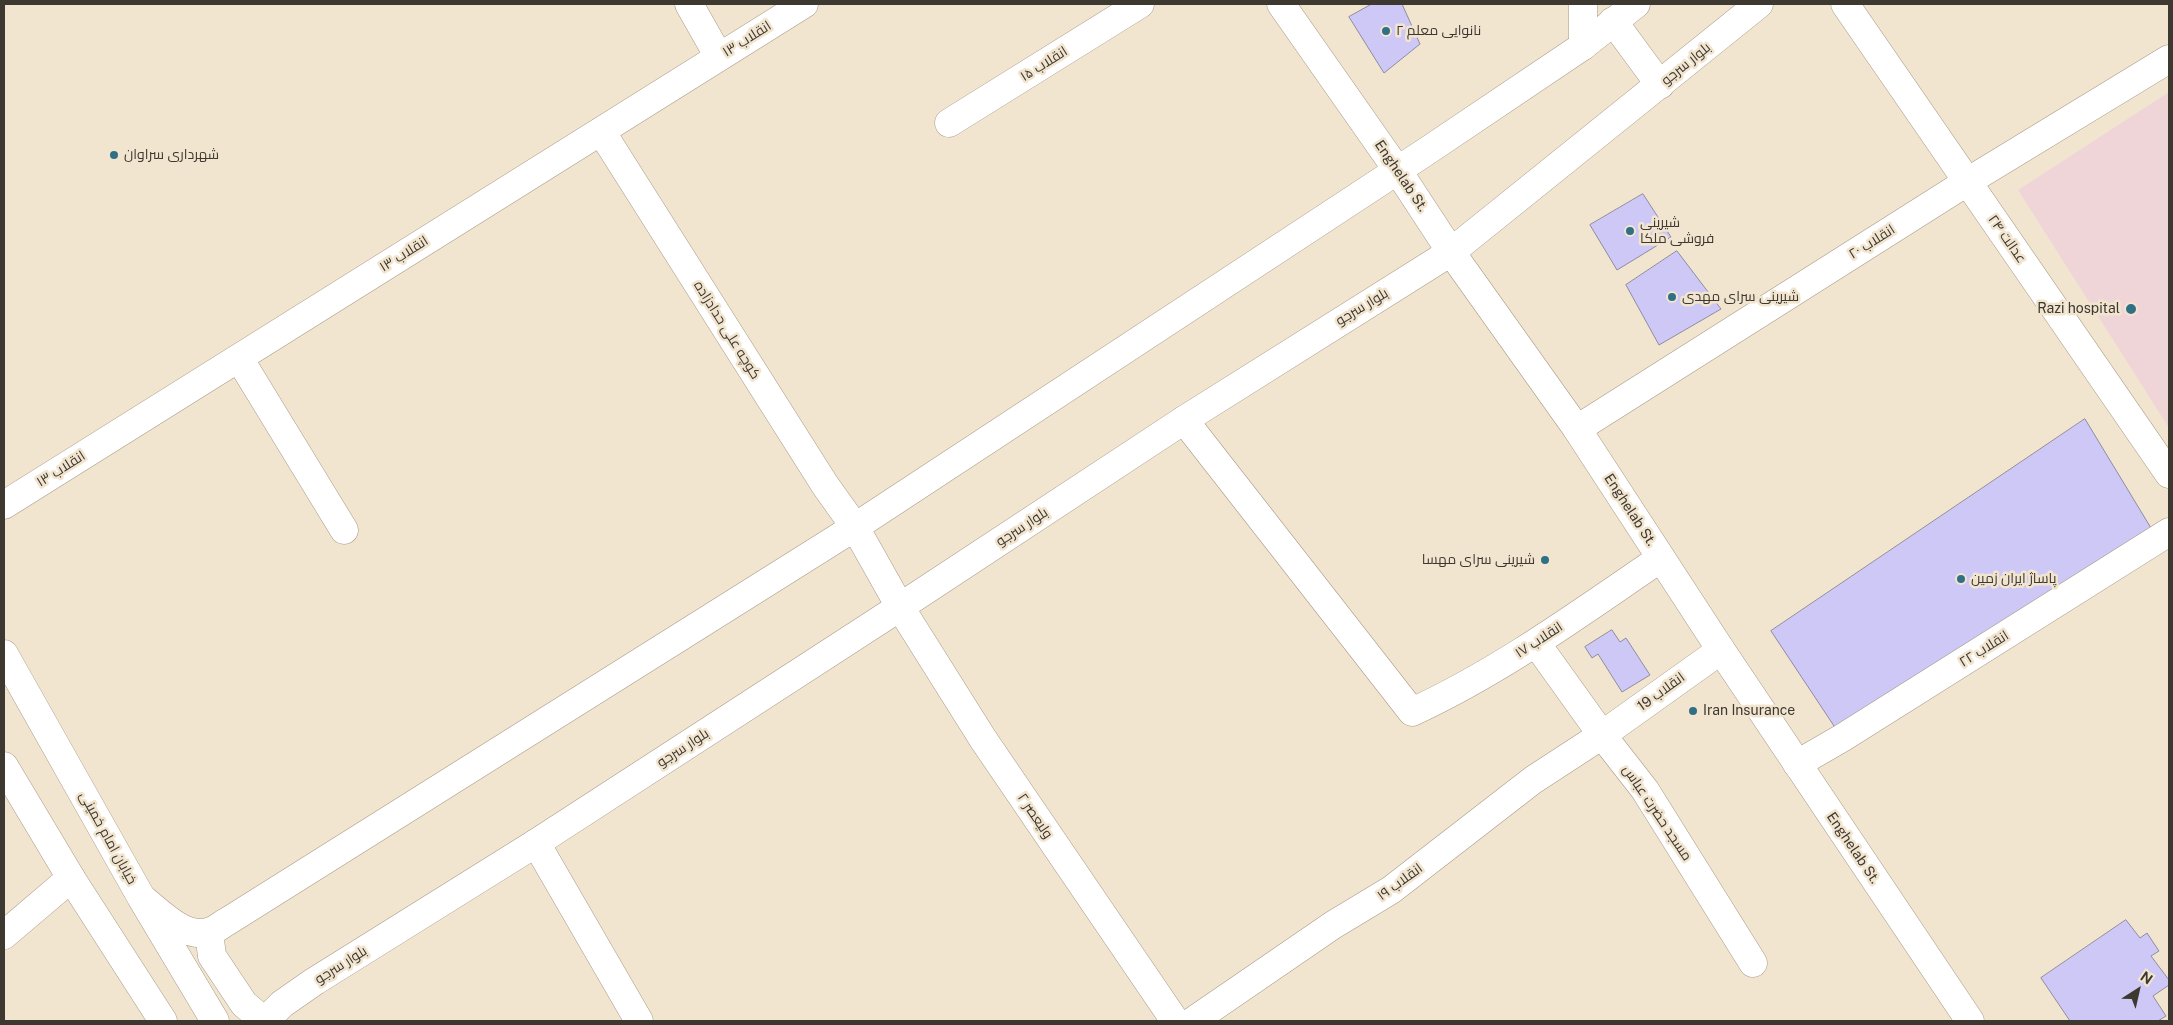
<!DOCTYPE html>
<html>
<head>
<meta charset="utf-8">
<style>
	body { margin:0 }
	#map { position:relative; width:2173px; height:1025px; overflow:hidden; background:#f2e5d0; font-family:"Public Sans",sans-serif }
	canvas { display:block }
	.frame { position:absolute; inset:0; border:5px solid #3d3830; pointer-events:none }
	.north { position:absolute; left:2113px; top:965px; width:50px; height:50px; -webkit-text-stroke:4px #f2e5d0; paint-order:stroke; rotate:35deg; font-size:14px; font-weight:700; line-height:20px; text-align:center; color:#3d3830 }
	.north::after { content:''; display:block; margin:auto; width:18px; height:22px; background:#3d3830; clip-path:polygon(50% 0,100% 100%,50% 72%,0 100%) }
</style>
</head>
<body>
<div id="map">
<canvas width="2173" height="1025"></canvas>
<div class="frame"></div>
<div class="north">N</div>
</div>
<script>
const ctx = document.querySelector('canvas').getContext('2d');
ctx.lineJoin = 'round';
function fillPath(path, color) {
  ctx.fillStyle = color;
  ctx.fill(path, 'evenodd');
}
function stroke(path, color, width, dash) {
  ctx.strokeStyle = color;
  ctx.lineWidth = width;
  ctx.lineCap = dash ? 'butt' : 'round';
  ctx.setLineDash(dash || []);
  ctx.stroke(path);
}
function write(font, color, halo, rows, align = 'center') {
  ctx.font = font + ' "Public Sans",Cairo,sans-serif';
  ctx.lineWidth = 5;
  ctx.setLineDash([]);
  ctx.textBaseline = 'middle';
  ctx.strokeStyle = halo;
  ctx.fillStyle = color;
  for (const [text, x, y, turn = 0] of rows) {
    ctx.save();
    ctx.translate(x, y);
    ctx.rotate((+turn || 0) * Math.PI / 180);
    ctx.textAlign = isNaN(turn) ? turn : align;
    if (halo) ctx.strokeText(text, 0, 0);
    ctx.fillText(text, 0, 0);
    ctx.restore();
  }
}
const medical = new Path2D(`
	M 2169,92 L 2169,428 L 2018,190 Z`);
const building = new Path2D(`
	M 1372,4 L 1402,4 L 1420,44 L 1384,73 L 1349,17 Z
	M 1643,194 L 1671,237 L 1617,270 L 1590,225 Z
	M 1677,251 L 1721,309 L 1659,345 L 1626,285 Z
	M 2085,419 L 2151,528 L 1842,738 L 1771,631 Z
	M 1612,630 L 1620,642 L 1626,638 L 1650,675 L 1622,692 L 1598,654 L 1592,658 L 1585,647 Z
	M 2126,920 L 2140,938 L 2147,933 L 2159,951 L 2151,956 L 2169,980 L 2169,985 L 2153,996 L 2166,1016 L 2158,1021 L 2070,1021 L 2041,978 Z`);
const minor = new Path2D(`
	M 689,4 L 719,57
	M 1845,4 L 2169,474
	M 1613,21 L 1660,85
	M 1583,46 L 1583,4
	M 949,123 L 1140,4
	M 601,131 L 825,485 L 855,527
	M 239,358 L 344,530
	M 1184,420 L 1412,712 C 1501,671 1580,613 1661,558
	M 1577,429 L 1967,182 L 2169,59
	M 4,505 L 804,4
	M 900,607 L 983,739 L 1175,1021
	M 1536,643 L 1602,735 L 1645,790 L 1753,963
	M 1797,764 L 1842,738 L 2169,532
	M 536,843 L 639,1021
	M 1193,1021 L 1333,925 L 1391,890 L 1533,780 L 1602,735 L 1721,650`);
const tertiary = new Path2D(`
	M 1281,4 L 1398,171 L 1451,252 L 1577,429 L 1721,650 L 1970,1021
	M 855,527 L 900,607
	M 143,899 C 161,913 186,941 211,931 C 217,929 222,924 228,921 L 855,527 L 1427,151 L 1583,46 L 1636,4
	M 209,932 L 212,956 L 244,1004 L 264,1021
	M 4,935 L 71,878
	M 265,1021 L 282,1004 L 315,981 L 536,843 L 900,607 L 1184,420 L 1451,252 L 1759,4`);
const secondary = new Path2D(`
	M 4,654 L 141,897 L 215,1021
	M 4,766 L 71,878 L 163,1021`);
const markers = [
	[1386,31,5,"#306f84"],
	[114,155,5,"#306f84"],
	[1630,231,5,"#306f84"],
	[1672,297,5,"#306f84"],
	[2131,309,6,"#306f84"],
	[1545,560,5,"#306f84"],
	[1961,579,5,"#306f84"],
	[1693,711,5,"#306f84"]
];
const poiNames = [
	["نانوایی معلم ۲",1396,31],
	["شهرداری سراوان",124,155],
	["شیرینی",1640,223],
	["فروشی ملکا",1640,239],
	["شیرینی سرای مهدی",1682,297],
	["Razi hospital",2120,309,"right"],
	["شیرینی سرای مهسا",1535,560,"right"],
	["پاساژ ایران زمین",1971,579],
	["Iran Insurance",1703,711]
];
const streetNames = [
	["انقلاب ۱۳",747,39,-32],
	["انقلاب ۱۵",1044,64,-32],
	["بلوار سرجو",1686,64,-39],
	["Enghelab St.",1401,176,56],
	["عدالت ۲۴",2007,239,55],
	["انقلاب ۲۰",1872,242,-32],
	["انقلاب ۱۳",404,254,-32],
	["بلوار سرجو",1362,307,-31],
	["کوچه علی حدادزاده",727,330,58],
	["انقلاب ۱۳",61,469,-32],
	["Enghelab St.",1630,510,57],
	["بلوار سرجو",1022,527,-33],
	["انقلاب ۱۷",1539,640,-33],
	["انقلاب ۲۲",1984,649,-32],
	["انقلاب 19",1661,692,-36],
	["بلوار سرجو",683,748,-33],
	["مسجد حضرت عباس",1657,813,56],
	["ولیعصر ۲",1035,816,56],
	["خیابان امام خمینی",108,838,61],
	["Enghelab St.",1853,848,56],
	["انقلاب ۱۹",1400,882,-36],
	["بلوار سرجو",341,965,-32]
];
fillPath(medical, '#f0d5d8');
fillPath(building, '#cdc8f6');
stroke(building, '#8d8ba0', 1);
stroke(minor, '#a79a87', 29);
stroke(tertiary, '#a79a87', 29);
stroke(secondary, '#a79a87', 29);
stroke(minor, '#fff', 28);
stroke(tertiary, '#fff', 28);
stroke(secondary, '#fff', 28);
for (const [x, y, r, color] of markers) {
  const dot = new Path2D();
  dot.arc(x, y, r, 0, 2 * Math.PI);
  ctx.fillStyle = color;
  ctx.fill(dot);
  stroke(dot, '#f2e5d0', 2);
}
write('14px', '#3d3830', '#f2e5d0', poiNames, 'left');
write('14px', '#3d3830', '#f2e5d0', streetNames);
</script>
</body>
</html>
